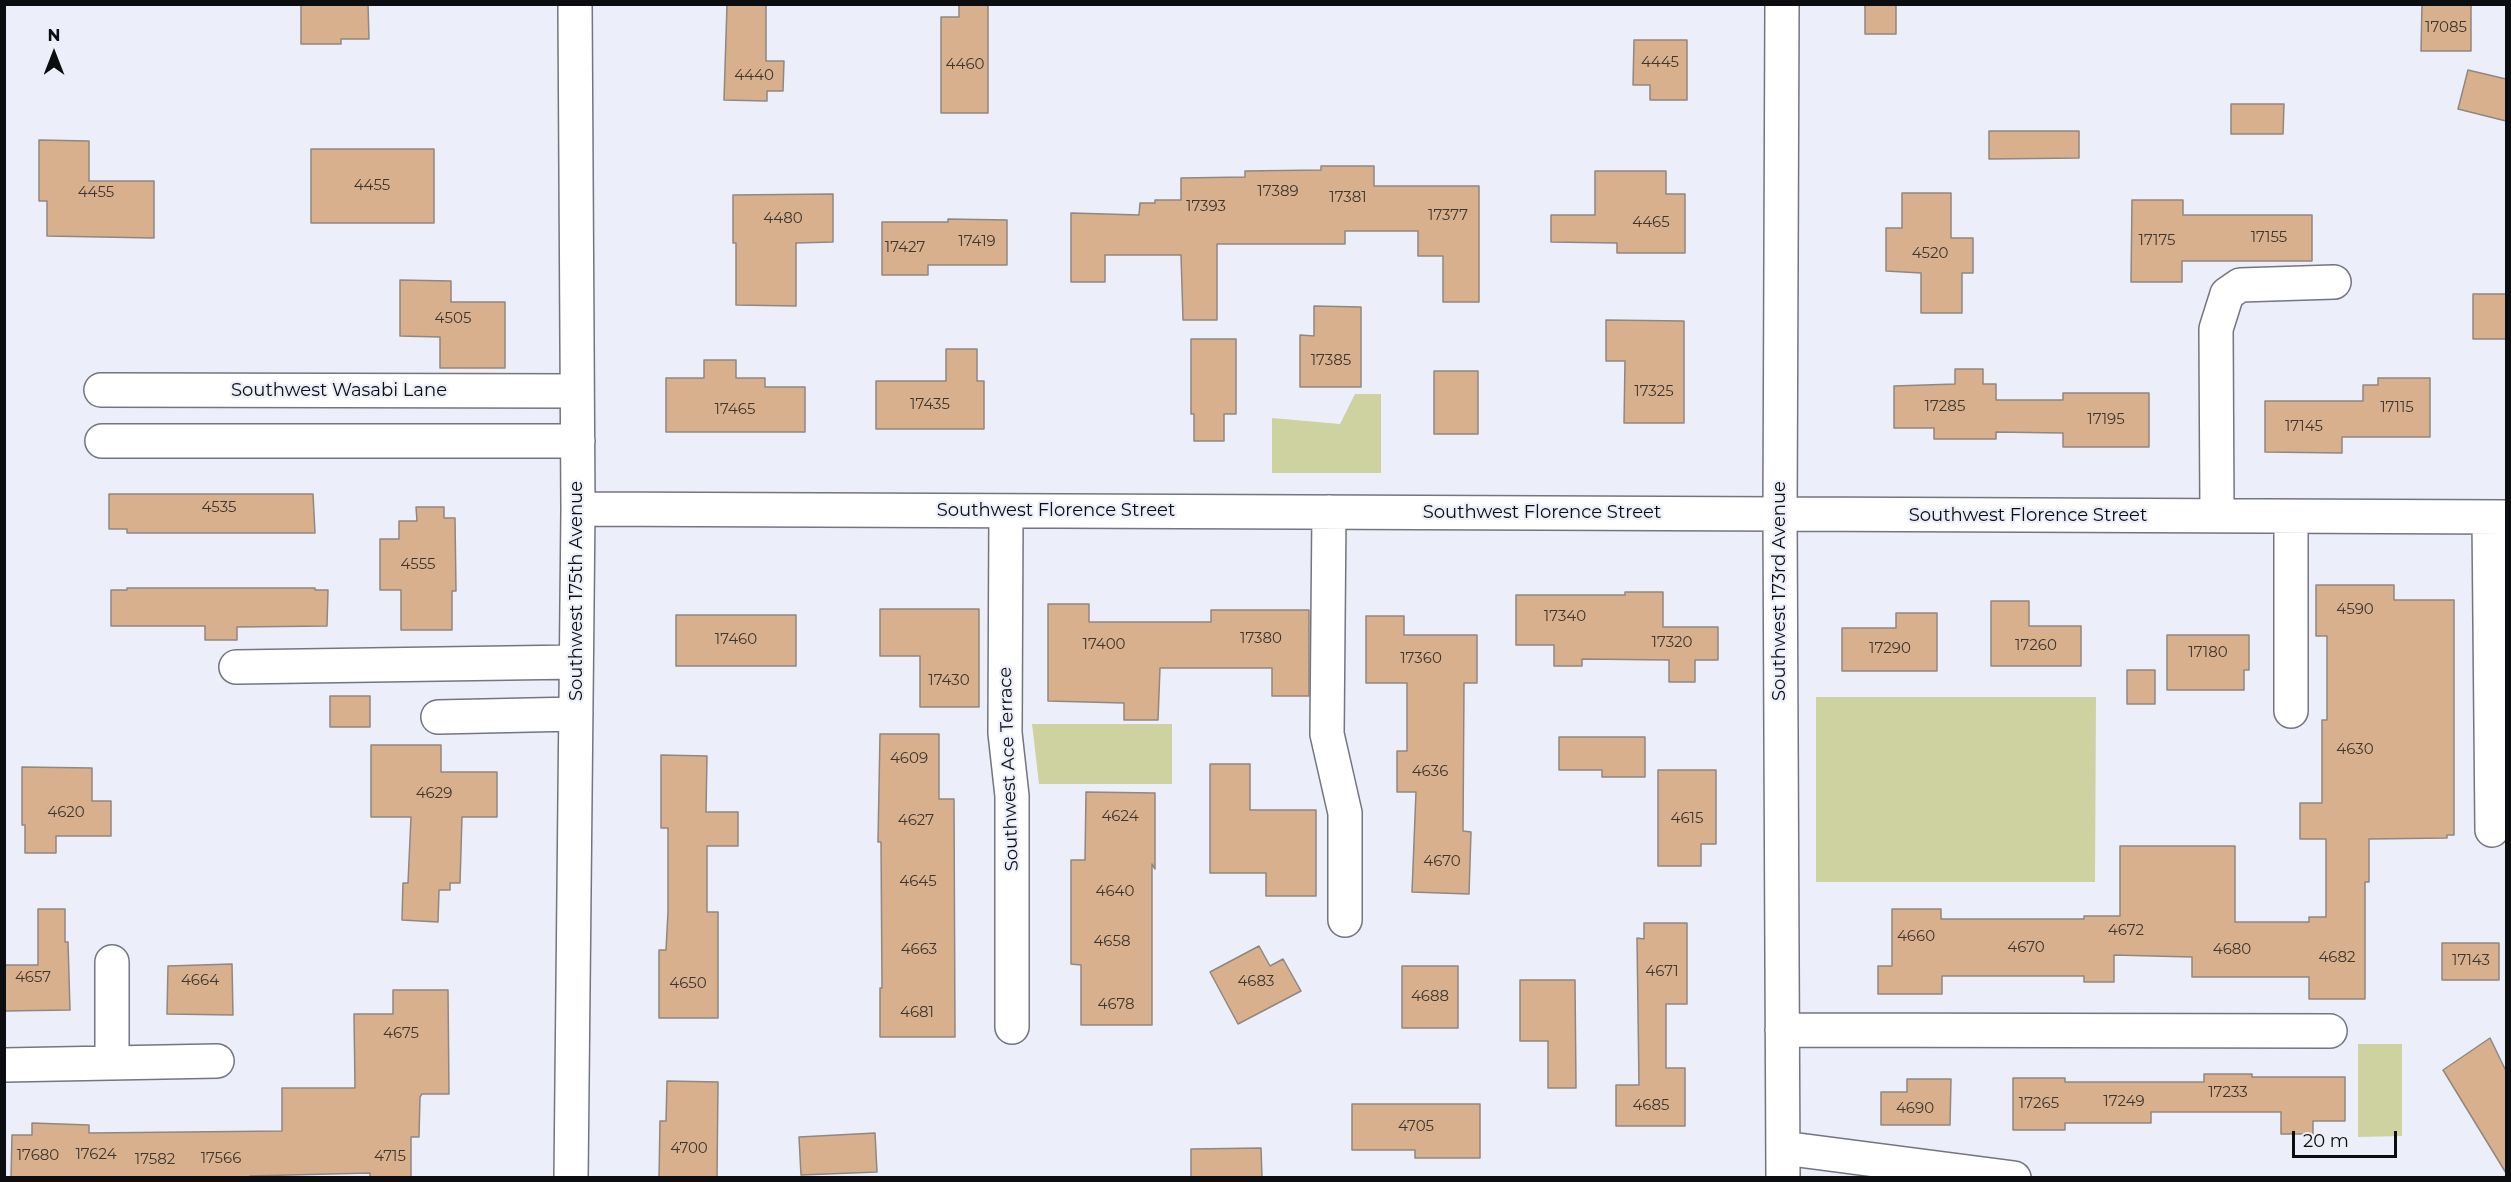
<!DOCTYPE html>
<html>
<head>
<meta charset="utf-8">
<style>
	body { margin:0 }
	#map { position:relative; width:2511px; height:1182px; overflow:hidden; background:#eceff9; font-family:Montserrat,sans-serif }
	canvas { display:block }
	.frame { position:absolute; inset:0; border:6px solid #0c0d10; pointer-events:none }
	.north { position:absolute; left:24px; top:24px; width:60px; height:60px; -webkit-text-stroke:4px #eceff9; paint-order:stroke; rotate:0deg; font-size:16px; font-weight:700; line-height:24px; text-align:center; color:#0c0d10 }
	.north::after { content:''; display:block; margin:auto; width:21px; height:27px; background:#0c0d10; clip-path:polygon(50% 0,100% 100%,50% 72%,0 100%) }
	.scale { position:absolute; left:2292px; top:1131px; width:105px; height:27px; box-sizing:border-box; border:3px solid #0c0d10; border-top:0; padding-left:8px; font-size:18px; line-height:21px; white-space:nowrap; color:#0c0d10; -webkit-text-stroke:4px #eceff9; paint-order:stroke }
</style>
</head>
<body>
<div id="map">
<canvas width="2511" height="1182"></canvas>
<div class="frame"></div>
<div class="north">N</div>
<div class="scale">20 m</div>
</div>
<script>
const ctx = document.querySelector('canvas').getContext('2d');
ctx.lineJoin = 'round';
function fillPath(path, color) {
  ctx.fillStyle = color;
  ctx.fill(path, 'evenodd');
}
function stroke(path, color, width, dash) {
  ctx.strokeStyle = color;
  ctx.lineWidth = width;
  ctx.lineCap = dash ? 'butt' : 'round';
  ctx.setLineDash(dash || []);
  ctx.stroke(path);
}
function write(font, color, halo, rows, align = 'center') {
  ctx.font = font + ' Montserrat,sans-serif';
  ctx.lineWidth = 4.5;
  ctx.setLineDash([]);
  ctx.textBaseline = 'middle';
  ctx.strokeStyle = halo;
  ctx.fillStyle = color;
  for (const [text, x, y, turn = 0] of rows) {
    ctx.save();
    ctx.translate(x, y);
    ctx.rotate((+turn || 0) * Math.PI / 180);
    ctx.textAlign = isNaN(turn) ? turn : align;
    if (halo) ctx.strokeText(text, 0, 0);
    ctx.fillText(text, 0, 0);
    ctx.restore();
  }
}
const green = new Path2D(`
	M 1355,394 L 1381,394 L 1381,473 L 1272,473 L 1272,418 L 1340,424 Z
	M 1816,697 L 2096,697 L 2095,882 L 1816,882 Z
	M 1032,724 L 1172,724 L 1172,784 L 1039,784 Z
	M 2358,1044 L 2402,1044 L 2402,1136 L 2358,1137 Z`);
const building = new Path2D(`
	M 301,4 L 368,4 L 369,39 L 341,39 L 341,44 L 301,44 Z
	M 727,4 L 766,4 L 766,61 L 784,61 L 783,91 L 767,91 L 767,101 L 724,100 Z
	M 959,4 L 988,4 L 988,113 L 941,113 L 941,17 L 959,17 Z
	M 1865,4 L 1896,4 L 1896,34 L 1865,34 Z
	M 2422,4 L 2471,4 L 2471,51 L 2421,51 Z
	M 1634,40 L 1687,40 L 1687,100 L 1650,100 L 1650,85 L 1633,85 Z
	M 2468,70 L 2506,79 L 2506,121 L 2458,109 Z
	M 2231,104 L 2284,104 L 2283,134 L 2231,134 Z
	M 1989,131 L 2079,131 L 2079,158 L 1989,159 Z
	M 39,140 L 89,141 L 89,181 L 154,181 L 154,238 L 47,236 L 47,201 L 39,201 Z
	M 311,149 L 434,149 L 434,223 L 311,223 Z
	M 1321,166 L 1374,166 L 1374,186 L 1479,186 L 1479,302 L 1443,302 L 1443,256 L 1418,256 L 1418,231 L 1345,231 L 1345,244 L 1217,244 L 1217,320 L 1183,320 L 1181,255 L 1105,255 L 1105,282 L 1071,282 L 1071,213 L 1139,215 L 1140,203 L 1155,203 L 1155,200 L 1181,200 L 1181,178 L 1245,177 L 1245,171 L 1321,170 Z
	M 1595,171 L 1666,171 L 1666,194 L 1685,194 L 1685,253 L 1617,253 L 1617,243 L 1551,242 L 1551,215 L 1595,215 Z
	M 1902,193 L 1951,193 L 1951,238 L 1973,238 L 1973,273 L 1962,273 L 1962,313 L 1921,313 L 1921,273 L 1886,271 L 1886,228 L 1902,228 Z
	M 833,194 L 833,242 L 796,243 L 796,306 L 736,305 L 736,243 L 733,243 L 733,195 Z
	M 2132,200 L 2183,200 L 2183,215 L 2312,215 L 2312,261 L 2182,261 L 2182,282 L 2131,282 Z
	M 948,219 L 1007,220 L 1007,265 L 928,265 L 928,275 L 882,275 L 882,222 L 948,222 Z
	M 400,280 L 451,281 L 451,302 L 505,302 L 505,368 L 440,368 L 440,337 L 400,336 Z
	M 2473,294 L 2506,294 L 2506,339 L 2473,339 Z
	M 1314,306 L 1361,307 L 1361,387 L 1300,387 L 1300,335 L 1314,336 Z
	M 1606,320 L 1684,321 L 1684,423 L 1624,423 L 1625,361 L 1606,361 Z
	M 1191,339 L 1236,339 L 1236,414 L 1224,414 L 1224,441 L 1194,441 L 1194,414 L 1191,414 Z
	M 946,349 L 977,349 L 977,381 L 984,381 L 984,429 L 876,429 L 876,381 L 946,381 Z
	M 704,360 L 736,360 L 736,378 L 765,378 L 765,387 L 805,387 L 805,432 L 666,432 L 666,378 L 704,378 Z
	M 1955,369 L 1983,369 L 1983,384 L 1996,384 L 1996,400 L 2063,400 L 2063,393 L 2149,393 L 2149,447 L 2063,447 L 2063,433 L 1996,432 L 1996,439 L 1934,439 L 1934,428 L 1894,428 L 1894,386 L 1955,384 Z
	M 1434,371 L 1478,371 L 1478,434 L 1434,434 Z
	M 2378,378 L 2430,378 L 2430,437 L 2342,437 L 2342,453 L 2265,452 L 2265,401 L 2363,401 L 2363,385 L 2378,385 Z
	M 109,494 L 313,494 L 315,533 L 127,533 L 127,529 L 109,529 Z
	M 416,507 L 444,507 L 444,518 L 455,518 L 456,591 L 452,591 L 452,630 L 401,630 L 401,590 L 380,590 L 380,539 L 399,539 L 399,521 L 417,521 Z
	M 2316,585 L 2394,585 L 2394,600 L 2454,600 L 2454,835 L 2447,835 L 2447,838 L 2369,839 L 2369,882 L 2365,882 L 2365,999 L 2309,999 L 2309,977 L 2192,977 L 2192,957 L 2114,955 L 2114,982 L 2084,982 L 2084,976 L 1942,976 L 1942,994 L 1878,994 L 1878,966 L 1892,966 L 1892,909 L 1941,909 L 1941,919 L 2084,919 L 2084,916 L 2120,916 L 2120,846 L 2235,846 L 2235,922 L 2309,922 L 2309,917 L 2326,917 L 2326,839 L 2300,839 L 2300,803 L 2322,803 L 2322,720 L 2327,720 L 2327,636 L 2316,636 Z
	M 127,588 L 315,588 L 315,590 L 328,590 L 327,626 L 237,627 L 237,640 L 205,640 L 205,626 L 111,626 L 111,590 L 127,590 Z
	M 1625,592 L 1663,592 L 1663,627 L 1718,627 L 1718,660 L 1695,660 L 1695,682 L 1669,682 L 1669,660 L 1582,659 L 1582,666 L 1554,666 L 1554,645 L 1516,645 L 1516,595 L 1625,595 Z
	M 1991,601 L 2029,601 L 2029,626 L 2081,626 L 2081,666 L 1991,666 Z
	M 1048,604 L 1089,604 L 1089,622 L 1211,622 L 1211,610 L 1309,610 L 1309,696 L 1272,696 L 1272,668 L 1160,668 L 1158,720 L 1124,720 L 1124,703 L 1048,701 Z
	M 880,609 L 979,609 L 979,707 L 920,707 L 920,656 L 880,656 Z
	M 1896,613 L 1937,613 L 1937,671 L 1842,671 L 1842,628 L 1896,628 Z
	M 676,615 L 796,615 L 796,666 L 676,666 Z
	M 1366,616 L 1404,616 L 1404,635 L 1477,635 L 1477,683 L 1464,683 L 1463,831 L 1471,832 L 1469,894 L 1412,892 L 1416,792 L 1397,792 L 1397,751 L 1407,751 L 1407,683 L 1366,683 Z
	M 2167,635 L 2249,635 L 2249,670 L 2244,670 L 2244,690 L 2167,690 Z
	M 2127,670 L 2155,670 L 2155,704 L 2127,704 Z
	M 330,696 L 370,696 L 370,727 L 330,727 Z
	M 880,734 L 939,734 L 939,799 L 954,799 L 955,1037 L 880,1037 L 880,988 L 882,988 L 881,842 L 878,842 Z
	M 1559,737 L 1645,737 L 1645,777 L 1602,777 L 1602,770 L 1559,770 Z
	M 371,745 L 441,745 L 441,772 L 497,772 L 497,817 L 462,817 L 460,883 L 450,883 L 450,890 L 439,890 L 438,922 L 402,920 L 403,883 L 408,883 L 411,817 L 371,817 Z
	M 661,755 L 707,756 L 706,812 L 738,812 L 738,846 L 707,846 L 707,912 L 718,912 L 718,1018 L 659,1018 L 659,950 L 666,950 L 668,912 L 668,828 L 661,828 Z
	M 1210,764 L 1250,764 L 1250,810 L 1316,810 L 1316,896 L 1266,896 L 1266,873 L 1210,873 Z
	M 22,767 L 92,768 L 92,801 L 111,801 L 111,836 L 56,836 L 56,853 L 25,853 L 25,825 L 22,825 Z
	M 1658,770 L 1716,770 L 1716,844 L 1701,844 L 1701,866 L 1658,866 Z
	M 1086,792 L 1155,793 L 1155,869 L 1152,864 L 1152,1025 L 1081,1025 L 1081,965 L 1071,964 L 1071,860 L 1085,860 Z
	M 38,909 L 65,909 L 65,942 L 68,942 L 70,1010 L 4,1011 L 4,965 L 38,965 Z
	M 1644,923 L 1687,923 L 1687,1004 L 1666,1004 L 1666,1068 L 1685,1068 L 1685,1126 L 1616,1126 L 1616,1085 L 1639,1085 L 1637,938 L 1644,939 Z
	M 2442,943 L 2499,943 L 2499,980 L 2442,980 Z
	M 1259,946 L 1270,966 L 1283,959 L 1301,991 L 1238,1024 L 1210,972 Z
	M 232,964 L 233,1015 L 167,1014 L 168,966 Z
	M 1402,966 L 1458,966 L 1458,1028 L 1402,1028 Z
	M 1520,980 L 1575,980 L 1576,1088 L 1548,1088 L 1548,1041 L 1520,1041 Z
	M 393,990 L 448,990 L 449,1094 L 422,1094 L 420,1097 L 419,1137 L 411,1137 L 411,1178 L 370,1178 L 370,1173 L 250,1176 L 250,1178 L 11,1178 L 12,1135 L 32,1135 L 32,1123 L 89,1125 L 89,1133 L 282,1131 L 282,1088 L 355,1088 L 354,1014 L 393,1014 Z
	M 2490,1038 L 2506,1071 L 2506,1173 L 2443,1070 Z
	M 2204,1074 L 2252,1074 L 2252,1077 L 2345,1077 L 2345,1121 L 2313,1121 L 2313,1134 L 2281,1134 L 2281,1112 L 2151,1112 L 2151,1123 L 2065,1123 L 2065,1130 L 2013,1130 L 2013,1078 L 2065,1078 L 2065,1082 L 2204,1082 Z
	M 1907,1079 L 1951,1079 L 1950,1125 L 1881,1125 L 1881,1092 L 1907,1092 Z
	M 667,1081 L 718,1082 L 717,1178 L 659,1178 L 660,1121 L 666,1121 Z
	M 1352,1104 L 1480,1104 L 1480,1158 L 1415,1158 L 1415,1150 L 1352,1150 Z
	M 875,1133 L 877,1172 L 801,1175 L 799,1137 Z
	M 1261,1148 L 1262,1178 L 1191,1178 L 1191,1149 Z`);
const minor = new Path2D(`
	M 1782,4 L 1780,515 L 1783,1178
	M 101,390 L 577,391
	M 102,441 L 578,441
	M 578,509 L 2506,517
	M 1006,511 L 1005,733 L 1012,796 L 1012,1027
	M 1329,512 L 1327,734 L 1345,813 L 1345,920
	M 2217,516 L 2216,329 L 2227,294 L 2240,285 L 2334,282
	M 2291,517 L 2291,711
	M 2489,517 L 2492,830
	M 236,667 L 576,662
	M 438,717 L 576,714
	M 112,962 L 112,1063
	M 1782,1030 L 2330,1031
	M 4,1065 L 217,1061
	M 1783,1148 L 2014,1178
	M 571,1178 L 578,509 L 575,4`);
const numberNames = [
	["17085",2446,28],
	["4445",1660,63],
	["4460",965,65],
	["4440",754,76],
	["4455",372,186],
	["17389",1278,192],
	["4455",96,193],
	["17381",1348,198],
	["17393",1206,207],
	["17377",1448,216],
	["4480",783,219],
	["4465",1651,223],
	["17155",2269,238],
	["17175",2157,241],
	["17419",977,242],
	["17427",905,248],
	["4520",1930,254],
	["4505",453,319],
	["17385",1331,361],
	["17325",1654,392],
	["17435",930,405],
	["17285",1945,407],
	["17115",2397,408],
	["17465",735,410],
	["17195",2106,420],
	["17145",2304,427],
	["4535",219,508],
	["4555",418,565],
	["4590",2355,610],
	["17340",1565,617],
	["17380",1261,639],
	["17460",736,640],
	["17320",1672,643],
	["17400",1104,645],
	["17260",2036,646],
	["17290",1890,649],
	["17180",2208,653],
	["17360",1421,659],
	["17430",949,681],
	["4630",2355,750],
	["4609",909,759],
	["4636",1430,772],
	["4629",434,794],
	["4620",66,813],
	["4624",1120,817],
	["4615",1687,819],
	["4627",916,821],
	["4670",1442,862],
	["4645",918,882],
	["4640",1115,892],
	["4672",2126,931],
	["4660",1916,937],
	["4658",1112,942],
	["4670",2026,948],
	["4663",919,950],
	["4680",2232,950],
	["4682",2337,958],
	["17143",2471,961],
	["4671",1662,972],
	["4657",33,978],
	["4664",200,981],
	["4683",1256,982],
	["4650",688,984],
	["4688",1430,997],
	["4678",1116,1005],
	["4681",917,1013],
	["4675",401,1034],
	["17233",2228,1093],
	["17249",2124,1102],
	["17265",2039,1104],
	["4685",1651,1106],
	["4690",1915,1109],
	["4705",1416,1127],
	["4700",689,1149],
	["17624",96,1155],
	["17680",38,1156],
	["4715",390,1157],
	["17566",221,1159],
	["17582",155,1160]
];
const streetNames = [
	["Southwest Wasabi Lane",339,391],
	["Southwest Florence Street",1056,511],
	["Southwest Florence Street",1542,513],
	["Southwest Florence Street",2028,516],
	["Southwest 175th Avenue",577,591,-90],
	["Southwest 173rd Avenue",1780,591,-90],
	["Southwest Ace Terrace",1009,769,-92]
];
fillPath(green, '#ced2a1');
fillPath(building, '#d9b08d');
stroke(building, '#908780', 1.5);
stroke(minor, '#73757f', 36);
stroke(minor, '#fff', 33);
write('15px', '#3f362f', null, numberNames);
write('18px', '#0c0d10', '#eceff9', streetNames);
</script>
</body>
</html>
